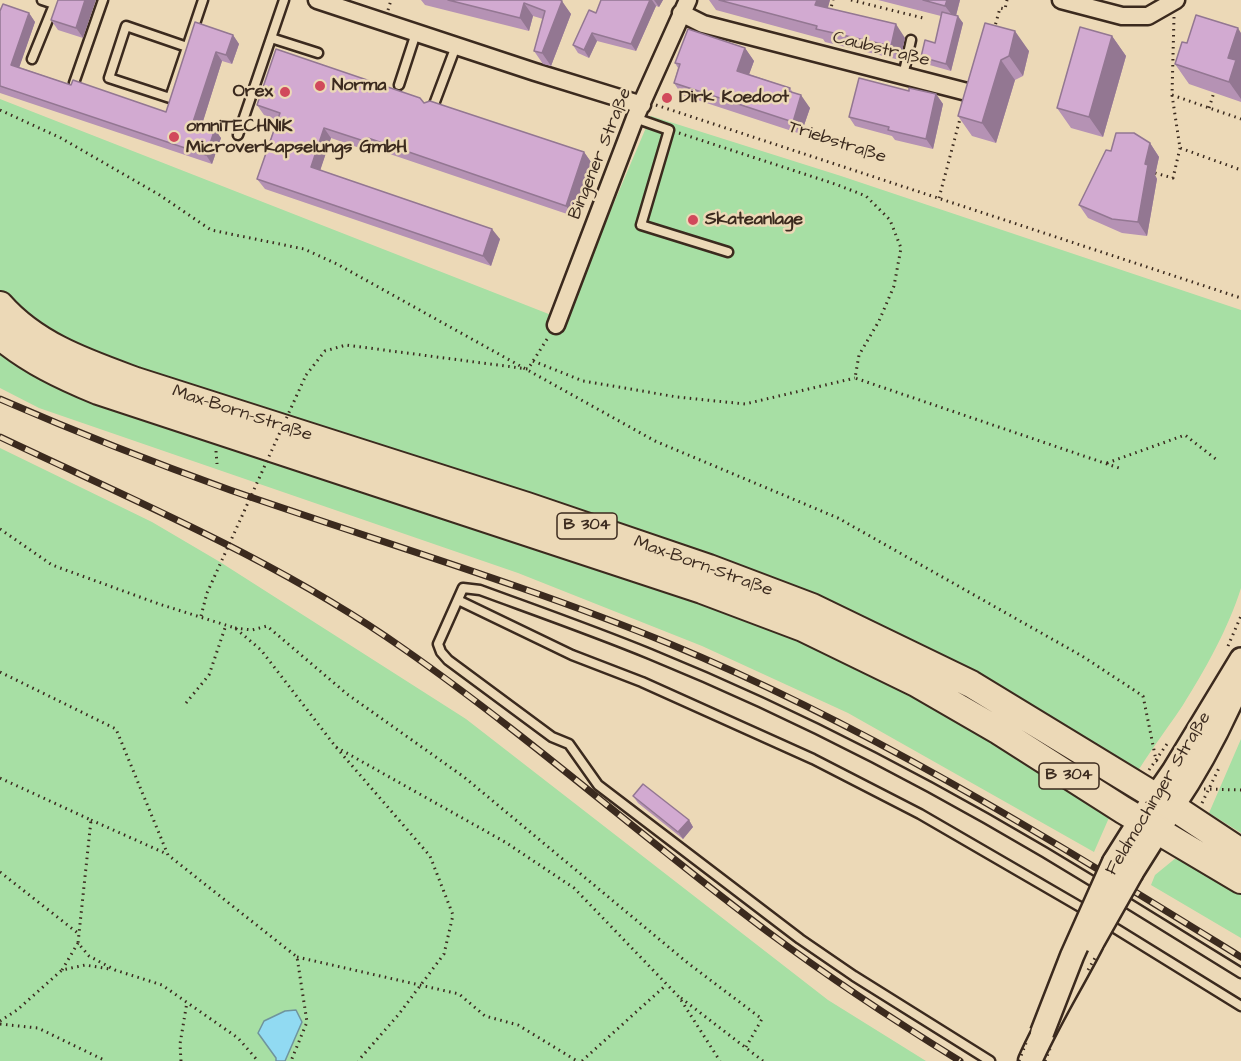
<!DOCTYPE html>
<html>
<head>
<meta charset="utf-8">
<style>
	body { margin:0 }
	canvas { display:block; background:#ecd9b7 }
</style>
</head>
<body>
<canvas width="1241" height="1061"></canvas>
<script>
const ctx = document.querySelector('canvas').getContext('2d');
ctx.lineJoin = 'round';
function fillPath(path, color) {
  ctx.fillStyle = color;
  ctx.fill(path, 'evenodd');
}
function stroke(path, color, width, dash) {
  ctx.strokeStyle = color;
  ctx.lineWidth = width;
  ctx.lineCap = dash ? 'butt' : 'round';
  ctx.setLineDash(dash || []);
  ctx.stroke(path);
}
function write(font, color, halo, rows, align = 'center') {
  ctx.font = font + ' "Architects Daughter",sans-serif';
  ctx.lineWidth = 5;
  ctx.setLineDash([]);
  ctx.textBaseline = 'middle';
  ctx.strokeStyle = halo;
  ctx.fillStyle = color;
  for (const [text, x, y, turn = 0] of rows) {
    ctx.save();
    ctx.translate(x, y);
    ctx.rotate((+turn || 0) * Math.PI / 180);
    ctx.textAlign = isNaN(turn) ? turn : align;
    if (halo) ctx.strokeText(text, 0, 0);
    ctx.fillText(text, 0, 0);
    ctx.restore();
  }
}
const green = new Path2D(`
	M 0,99 L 564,320 L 651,116 L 841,176 L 1241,310 L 1241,588 C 1229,627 1205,670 1183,705 C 1163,735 1141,762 1125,794 L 1123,794 L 1108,820 L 1094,852 L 848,713 L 702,646 L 518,573 L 39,408 L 0,388 Z
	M 0,448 L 152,522 L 220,562 L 466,719 L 828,1000 L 926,1061 L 0,1061 Z
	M 1241,739 L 1241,833 L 1209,813 Z
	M 1177,857 L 1241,895 L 1241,938 L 1151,885 L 1155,875 Z`);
const water = new Path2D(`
	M 296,1010 L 302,1022 L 285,1061 L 276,1061 L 276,1058 L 258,1033 L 264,1021 L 285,1011 Z`);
const path = new Path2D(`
	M 851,0 L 923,18
	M 388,10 L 391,0
	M 830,12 L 833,0
	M 1174,17 L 1172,95 L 1180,148 L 1241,170
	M 994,30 L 1000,8 L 1005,9 L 1007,0
	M 1172,95 L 1241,119
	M 656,105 L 1241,298
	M 1209,108 L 1215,89
	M 0,110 L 61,138 L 158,194 L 211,230 L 304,249 L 337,264 L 655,441 L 838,518 L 1082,656 L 1143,696 L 1156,760 L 1160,763
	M 679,133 L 835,184 L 866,196 L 890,220 L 901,248 L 894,286 L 879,321 L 859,355 L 855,378 L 1119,468
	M 1155,173 L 1173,178 L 1180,148
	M 939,198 L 961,115
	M 533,361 L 583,381 L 677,397 L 745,404 L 855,378
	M 306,375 L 325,351 L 346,345 L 528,369 L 549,336
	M 216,451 L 217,464
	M 1107,463 L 1185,435 L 1217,460
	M 0,529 L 52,565 L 159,604 L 235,628 L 261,650 L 335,746 L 430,856 L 453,915 L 444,954 L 399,1014 L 358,1061
	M 201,616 L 207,593
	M 235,628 L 252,630 L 267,626 L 347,694 L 464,777 L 689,964 L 762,1019 L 746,1047
	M 1228,646 L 1241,616
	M 0,672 L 116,729 L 168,855 L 297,957 L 307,1022 L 291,1061
	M 186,703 L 209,675 L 226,625
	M 336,747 L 505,842 L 574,888 L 679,997 L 720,1061
	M 1149,770 L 1169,741
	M 0,778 L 91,820 L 78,943 L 89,956 L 115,970 L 162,985 L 238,1038 L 258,1061
	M 1204,789 L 1241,790
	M 1202,803 L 1219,768
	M 91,820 L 167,854
	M 0,872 L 79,934
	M 297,957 L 459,994 L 485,1016 L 518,1025 L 577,1061
	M 62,970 L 78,943
	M 681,998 L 763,1061
	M 0,1021 L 17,1010 L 62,970 L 85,965 L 110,969
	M 0,1024 L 38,1028 L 106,1061
	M 181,1061 L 180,1044 L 187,1002
	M 582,1061 L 666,985`);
const service = new Path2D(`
	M 42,0 L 54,4
	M 271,38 L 318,53
	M 187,47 L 126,26 L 109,78 L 170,98 L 203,0
	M 32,59 L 56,0
	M 903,76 L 911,40
	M 74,83 L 103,0
	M 399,85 L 416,33
	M 433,107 L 456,46
	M 635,118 L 669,130 L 641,225 L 728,252
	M 238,135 L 284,0
	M 458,600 L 572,655 L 642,682 L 813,759 L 920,814 L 1089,912
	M 1118,897 L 1241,973
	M 1105,922 L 1241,1006
	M 990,1061 L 854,976 L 800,939 L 598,785 L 569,744 L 552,737 L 448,660 L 441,652 L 438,644 L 463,588 L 480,590 C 537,611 594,631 650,654 C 807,718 958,798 1102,887`);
const minor = new Path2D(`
	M 317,0 L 535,72 L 642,105
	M 1061,0 L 1122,16 L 1148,16 L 1176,0
	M 681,13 L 703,24 L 967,92
	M 556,325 L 635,118 L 688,0`);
const tertiary = new Path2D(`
	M 1155,797 L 1173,771 L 1241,659
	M 1173,807 C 1200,767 1222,725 1241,680`);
const secondary = new Path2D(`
	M 1114,862 L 1155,797
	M 1132,872 L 1173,807
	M 1030,1061 C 1048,1020 1072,982 1092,943`);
const primary = new Path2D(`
	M 0,305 C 36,346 87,363 136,381 L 527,506 L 709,568 L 812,607 L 971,684 L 1173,807 L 1241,852
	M 0,336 C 30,361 62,376 98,391 L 702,590 L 803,628 L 916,683 L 999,731 L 1123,810 L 1241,880`);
const rail = new Path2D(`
	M 0,399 C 76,432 152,462 230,490 C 377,541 526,585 670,644 C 871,727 1056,843 1241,957
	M 0,437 C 137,502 279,561 404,649 C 530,737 645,840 768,932 C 830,978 895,1021 960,1061`);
const pathBridge = new Path2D(`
	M 207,593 L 306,375
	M 1088,970 L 1095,958
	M 1019,1061 L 1026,1043
	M 1045,1061 L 1050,1049`);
const secondaryBridge = new Path2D(`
	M 1093,941 L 1132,872
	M 1042,1033 L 1072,956 L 1114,862`);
const wall = new Path2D(`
	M 58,0 L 83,38 L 58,30 L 51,20 Z
	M 421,0 L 560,0 L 571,14 L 551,66 L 543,64 L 534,51 L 543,19 L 533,16 L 529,31 L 425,5 Z
	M 601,0 L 663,0 L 659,7 L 656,6 L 636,51 L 597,41 L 589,58 L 578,53 L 573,45 L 596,13 Z
	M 709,0 L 830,0 L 827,8 L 905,38 L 900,60 L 825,42 L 823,39 L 716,10 Z
	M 878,0 L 960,0 L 956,16 L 963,23 L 951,71 L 926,64 L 921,57 L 935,43 L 941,16 Z
	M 0,11 L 29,13 L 35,22 L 19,67 L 71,85 L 166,112 L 195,22 L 233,35 L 239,44 L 232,64 L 222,61 L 202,124 L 221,138 L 212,164 L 0,93 Z
	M 985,23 L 1029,51 L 1023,76 L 1015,80 L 996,143 L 972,136 L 958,116 Z
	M 1241,33 L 1241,102 L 1189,84 L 1175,64 L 1187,43 Z
	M 1112,36 L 1126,56 L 1103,137 L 1071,128 L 1057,108 Z
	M 745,48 L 754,61 L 749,74 L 790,88 L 793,93 L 810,108 L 801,134 L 682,95 L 674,83 L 678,68 L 675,63 Z
	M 909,91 L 936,94 L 943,104 L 933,149 L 895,140 L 892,136 L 855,126 L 849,117 Z
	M 424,103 L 584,152 L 591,162 L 573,216 L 375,149 L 374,153 L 331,138 L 320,170 L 500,239 L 491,266 L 265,189 L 257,179 L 277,120 L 264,115 L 257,105 Z
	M 1150,143 L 1159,157 L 1155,175 L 1157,179 L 1147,236 L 1122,233 L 1088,218 L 1079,205 Z
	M 633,796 L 689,820 L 693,827 L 683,839 L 638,803 Z`);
const shadedWall = new Path2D(`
	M 85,0 L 96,0 L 83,38 L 76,28 Z
	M 650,0 L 652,0 L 656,6 L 636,51 L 631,44 Z
	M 654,0 L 663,0 L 659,7 Z
	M 817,0 L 830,0 L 825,19 L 815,5 Z
	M 947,0 L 960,0 L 955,19 L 945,6 Z
	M 562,1 L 571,14 L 551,66 L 542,53 Z
	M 524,3 L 533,16 L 529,31 L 520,18 Z
	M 29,13 L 35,22 L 17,74 L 11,65 Z
	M 958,16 L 963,23 L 951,71 L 946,64 Z
	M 896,24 L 905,38 L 900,60 L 891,46 Z
	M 1238,28 L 1241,33 L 1241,99 L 1229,82 L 1228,58 Z
	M 1015,31 L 1029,51 L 1023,76 L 1009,56 Z
	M 592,33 L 597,41 L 589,58 L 584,50 Z
	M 233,35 L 239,44 L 232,64 L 226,55 Z
	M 1112,36 L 1126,56 L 1103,137 L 1089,117 Z
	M 745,48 L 754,61 L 746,83 L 737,71 Z
	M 216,52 L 222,61 L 200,131 L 193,122 Z
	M 1001,60 L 1015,80 L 996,143 L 982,123 Z
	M 936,94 L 943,104 L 933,149 L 926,139 Z
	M 801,95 L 810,108 L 801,134 L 793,122 Z
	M 324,128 L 331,138 L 318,177 L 311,167 Z
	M 215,129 L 221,138 L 212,164 L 206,155 Z
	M 368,138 L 375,149 L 374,153 L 367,142 Z
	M 1150,143 L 1159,157 L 1155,175 L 1157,179 L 1147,236 L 1138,222 L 1145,164 Z
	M 584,152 L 591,162 L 573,216 L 566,206 Z
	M 492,229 L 500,239 L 491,266 L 483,256 Z
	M 689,820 L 693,827 L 683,839 L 678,832 Z`);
const building = new Path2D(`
	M 58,0 L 85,0 L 76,28 L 51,20 Z
	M 448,0 L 560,0 L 562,1 L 542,53 L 534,51 L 545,11 L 524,3 L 520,18 Z
	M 601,0 L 650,0 L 631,44 L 592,33 L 584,50 L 573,45 L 589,10 L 596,13 Z
	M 719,0 L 817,0 L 815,5 L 896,24 L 891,46 L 816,29 L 817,26 Z
	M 923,0 L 947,0 L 945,6 Z
	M 3,4 L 29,13 L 11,65 L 71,85 L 73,80 L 166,112 L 195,22 L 233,35 L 226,55 L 216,52 L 193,122 L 215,129 L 206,155 L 0,86 L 0,11 Z
	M 942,12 L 958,16 L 946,64 L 921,57 L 925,40 L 935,43 Z
	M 1196,15 L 1238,28 L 1228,58 L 1236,60 L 1229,82 L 1175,64 L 1182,42 L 1187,43 Z
	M 985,23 L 1015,31 L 1009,56 L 1001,60 L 982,123 L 958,116 Z
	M 1080,27 L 1112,36 L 1089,117 L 1057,108 Z
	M 688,29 L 745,48 L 737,71 L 790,88 L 788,91 L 801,95 L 793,122 L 674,83 L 680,64 L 675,63 Z
	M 276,49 L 420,98 L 424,103 L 430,101 L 584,152 L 566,206 L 368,138 L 367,142 L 324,128 L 311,167 L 492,229 L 483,256 L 257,179 L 280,113 L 257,105 Z
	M 859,78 L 909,91 L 909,88 L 936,94 L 926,139 L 888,130 L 889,127 L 849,117 Z
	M 1116,133 L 1134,133 L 1150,143 L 1145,164 L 1148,165 L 1138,222 L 1112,219 L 1079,205 L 1106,150 L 1111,151 Z
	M 643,784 L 689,820 L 678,832 L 633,796 Z`);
const markers = [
	[320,86,6,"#d1495b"],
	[285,92,6,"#d1495b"],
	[667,98,6,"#d1495b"],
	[174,137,6,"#d1495b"],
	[693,220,6,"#d1495b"]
];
const shields = [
	[587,526,60],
	[1069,776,60]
];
const shieldNames = [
	["B 304",587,526],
	["B 304",1069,776]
];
const streetNames = [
	["Caubstraße",881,50,14],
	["Triebstraße",837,143,18],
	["Bingener Straße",601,154,-68],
	["Max-Born-Straße",242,414,18],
	["Max-Born-Straße",703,567,20],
	["Feldmochinger Straße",1159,794,-59]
];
const poiNames = [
	["Norma",332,86],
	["Orex",273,92,"right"],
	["Dirk Koedoot",679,98],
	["omniTECHNIK",186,127],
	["Microverkapselungs GmbH",186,148],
	["Skateanlage",705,220]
];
fillPath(green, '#a7dfa4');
fillPath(water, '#91daf2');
stroke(water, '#6f949d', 1.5);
stroke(service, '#3b2a1e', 13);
stroke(minor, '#3b2a1e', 21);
stroke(tertiary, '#3b2a1e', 26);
stroke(secondary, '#3b2a1e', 27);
stroke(primary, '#3b2a1e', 30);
stroke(path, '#3b2a1e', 3, [1.5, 4.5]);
stroke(service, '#ecd9b7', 8);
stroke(minor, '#ecd9b7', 16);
stroke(tertiary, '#ecd9b7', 21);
stroke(secondary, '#ecd9b7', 22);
stroke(primary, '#ecd9b7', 26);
stroke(rail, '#3b2a1e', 7);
stroke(rail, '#ecd9b7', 4.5, [14]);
stroke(secondaryBridge, '#3b2a1e', 27, []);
stroke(pathBridge, '#3b2a1e', 3, [1.5, 4.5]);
stroke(secondaryBridge, '#ecd9b7', 22);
fillPath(wall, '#b592b4');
fillPath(shadedWall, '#937792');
fillPath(building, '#d2aad1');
stroke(building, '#937792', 1.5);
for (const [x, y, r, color] of markers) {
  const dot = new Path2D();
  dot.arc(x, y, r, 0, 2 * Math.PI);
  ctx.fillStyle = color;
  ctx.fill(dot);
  stroke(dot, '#ecd9b7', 2);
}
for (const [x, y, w] of shields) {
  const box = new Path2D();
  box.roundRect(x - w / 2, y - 13, w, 26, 4.5);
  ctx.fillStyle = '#ecd9b7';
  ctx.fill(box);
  stroke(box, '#3b2a1e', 1.5);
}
write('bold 16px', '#3b2a1e', null, shieldNames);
write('18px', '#3b2a1e', '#ecd9b7', streetNames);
write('bold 18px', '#3b2a1e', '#ecd9b7', poiNames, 'left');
</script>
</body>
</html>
